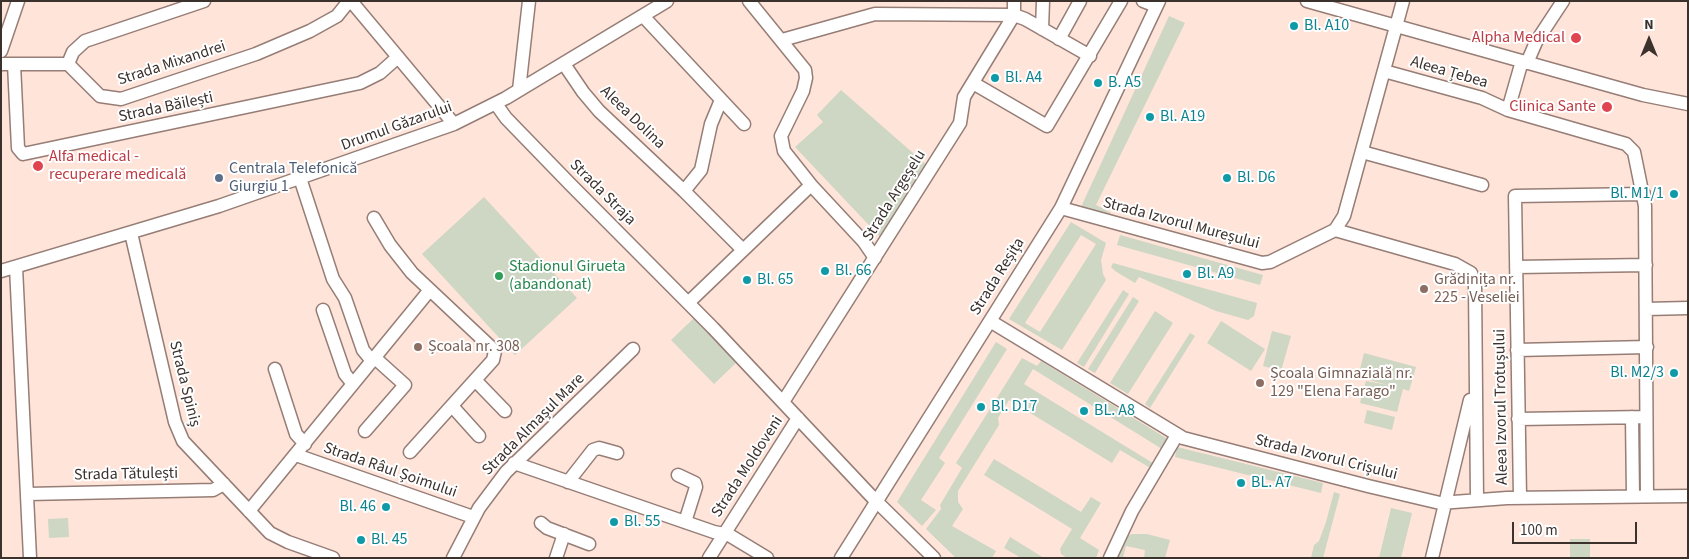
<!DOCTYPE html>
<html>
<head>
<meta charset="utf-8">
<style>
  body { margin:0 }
  #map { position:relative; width:1689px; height:559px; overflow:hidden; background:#ffe4da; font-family:"Source Sans 3",sans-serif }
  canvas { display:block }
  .frame { position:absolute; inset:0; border:2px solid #3b312d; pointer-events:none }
  .north { position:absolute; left:1624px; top:15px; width:50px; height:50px; -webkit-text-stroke:4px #fff; paint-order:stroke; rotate:0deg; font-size:14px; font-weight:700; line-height:20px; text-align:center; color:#3b312d }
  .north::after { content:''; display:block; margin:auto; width:18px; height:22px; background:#3b312d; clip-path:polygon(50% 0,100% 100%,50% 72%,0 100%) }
  .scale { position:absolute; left:1512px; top:522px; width:125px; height:22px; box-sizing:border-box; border:2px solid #3b312d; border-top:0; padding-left:6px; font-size:15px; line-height:18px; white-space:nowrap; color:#3b312d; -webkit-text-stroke:4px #fff; paint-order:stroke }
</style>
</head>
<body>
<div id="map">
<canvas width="1689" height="559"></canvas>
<div class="frame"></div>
<div class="north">N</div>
<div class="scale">100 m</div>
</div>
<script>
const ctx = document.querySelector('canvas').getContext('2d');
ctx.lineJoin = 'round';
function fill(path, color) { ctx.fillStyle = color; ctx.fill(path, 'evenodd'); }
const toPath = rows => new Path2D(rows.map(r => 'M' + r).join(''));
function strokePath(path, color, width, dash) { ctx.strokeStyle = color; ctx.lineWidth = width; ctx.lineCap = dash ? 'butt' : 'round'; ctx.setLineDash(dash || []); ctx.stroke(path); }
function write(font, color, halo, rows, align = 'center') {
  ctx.font = font + ' "Source Sans 3",sans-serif'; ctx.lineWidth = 4; ctx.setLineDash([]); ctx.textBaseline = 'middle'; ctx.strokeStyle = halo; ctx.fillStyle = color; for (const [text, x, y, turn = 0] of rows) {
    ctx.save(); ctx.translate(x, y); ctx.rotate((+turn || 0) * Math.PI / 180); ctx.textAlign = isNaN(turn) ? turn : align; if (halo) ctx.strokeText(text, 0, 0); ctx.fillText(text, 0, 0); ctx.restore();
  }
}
fill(toPath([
  [1169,16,1185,23,1096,205,1111,213,1109,216,1081,207],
  [841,90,929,167,882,239,795,147,823,122,817,115],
  [484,197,577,298,515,355,422,254],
  [1071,222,1106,243,1101,260,1103,274,1106,280,1062,350,1009,319],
  [1081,235,1096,244,1040,332,1025,323],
  [1120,235,1263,275,1260,285,1117,245],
  [1113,263,1257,303,1254,316,1248,320,1216,311,1139,277,1135,283,1115,271,1111,267],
  [1123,290,1129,294,1084,367,1077,363],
  [1133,297,1139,301,1095,373,1088,369],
  [1155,311,1173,323,1128,394,1110,383],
  [694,318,736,363,714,384,671,340],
  [1221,321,1265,349,1251,371,1207,343],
  [1272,331,1291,336,1281,371,1263,366],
  [1190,333,1195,336,1150,408,1145,404],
  [996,342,1007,349,939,458,945,463,921,500,936,510,922,526,897,502],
  [1364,353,1416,367,1409,391,1403,389,1397,412,1360,403,1366,381,1388,385,1358,377],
  [1022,358,1037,366,1041,361,1166,438,1166,441,1162,449,1033,369,1024,384,1156,465,1152,469,1120,450,1112,463,1009,400,998,418,999,425,958,491,958,502,963,509,952,526,996,551,992,558,956,558,926,529,941,509,940,505,962,468,956,463],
  [1367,410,1395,417,1392,430,1364,423],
  [1177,447,1323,483,1321,493,1175,457],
  [994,459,1081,512,1091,497,1101,503,1080,538,1099,550,1096,558,1067,558,1061,554,1060,549,1072,529,984,475],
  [1334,492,1340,494,1323,558,1311,558,1314,545,1319,541,1326,522],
  [1391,508,1412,513,1401,558,1379,558],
  [68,518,69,537,49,538,48,519],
  [1132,534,1147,534,1170,540,1165,558,1144,558,1145,550,1126,546,1123,558,1116,558,1127,536],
  [1010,537,1044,558,1021,558,1004,548],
  [1570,539,1590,539,1590,558,1570,558]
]), '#ced6c4');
const minor = toPath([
  [351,1,454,124],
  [749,1,805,70,806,78,803,91,781,136,784,151,811,185,864,242,875,258],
  [1143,1,1156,6],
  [1307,1,1643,95,1688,104],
  [643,16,744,124],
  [1042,29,1043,1],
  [1059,39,1080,1],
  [782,40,875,14,1014,15,1025,19,1090,56],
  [1,51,18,1],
  [1527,63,1536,42,1563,1],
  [1,64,68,64,100,96,121,99,256,54,310,31,337,16,349,1],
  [14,64,18,148,23,154,360,83,380,73,398,57],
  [68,64,73,52,85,41,204,1],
  [564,64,583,92,599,111,684,191,743,250],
  [1384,71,1482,98,1508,110,1626,144,1634,152,1645,206,1647,496],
  [973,83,1047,126,1121,1],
  [519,90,529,1],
  [496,104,506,118,570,184,713,328,873,498,934,558],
  [1508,110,1522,61],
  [1362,152,1482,185],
  [300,178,333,279,345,298,363,350,372,361],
  [684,191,701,170,711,124,721,100],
  [1061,208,1262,263,1270,262,1335,230,1344,216,1403,1],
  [374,218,390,245,412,273,495,351,493,360,410,452],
  [1335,230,1455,264,1471,273,1475,285,1477,500],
  [131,233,175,422,183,441,270,533,288,542,333,558],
  [16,267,30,558],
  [1516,267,1646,265],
  [1,271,219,206,454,124,506,98,667,1],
  [689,302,811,185],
  [1646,309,1688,308],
  [323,310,345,374,353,384],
  [990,321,1183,438,1368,486,1440,503,1507,498,1688,496],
  [1517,350,1647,347],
  [275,369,296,434,305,444],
  [475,380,505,411],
  [783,402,960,123,964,97,1014,15,1014,1],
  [452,406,479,436],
  [1632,417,1633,496],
  [1518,419,1646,417],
  [365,431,405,385,375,358],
  [296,455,473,517],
  [514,463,714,532,729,535,767,558],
  [678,475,695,483,696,487,685,522],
  [568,482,593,450,599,448,617,453],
  [28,494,213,490,224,484],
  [1520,497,1515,196,1644,194],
  [249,511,429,291],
  [541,523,547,528,589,544],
  [453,558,479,508,506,472,633,349],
  [556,558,564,534],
  [709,558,798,418],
  [841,558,1061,208,1159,1],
  [1110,558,1132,511,1177,435],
  [1432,558,1470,400]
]);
strokePath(minor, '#967d75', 15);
strokePath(minor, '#fff', 12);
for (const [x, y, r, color] of [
  [1294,26,5,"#0f9aa8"],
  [1576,38,6,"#e0444e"],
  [995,78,5,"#0f9aa8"],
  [1098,83,5,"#0f9aa8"],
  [1607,107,6,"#e0444e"],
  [1150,117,5,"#0f9aa8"],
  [38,166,6,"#e0444e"],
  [219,178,5,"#5c6f8a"],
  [1227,178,5,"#0f9aa8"],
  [1674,194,5,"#0f9aa8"],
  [825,271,5,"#0f9aa8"],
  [1187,274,5,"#0f9aa8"],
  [499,276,5,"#2e9e5b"],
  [747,280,5,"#0f9aa8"],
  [1424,289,5,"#8d6e63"],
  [418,347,5,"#8d6e63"],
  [1674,373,5,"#0f9aa8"],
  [1260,383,5,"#8d6e63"],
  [981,407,5,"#0f9aa8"],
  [1084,411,5,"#0f9aa8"],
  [1241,483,5,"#0f9aa8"],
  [386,507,5,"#0f9aa8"],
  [614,522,5,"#0f9aa8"],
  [361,540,5,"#0f9aa8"]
]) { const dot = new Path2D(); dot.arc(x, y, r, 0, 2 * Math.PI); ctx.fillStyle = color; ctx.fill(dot); strokePath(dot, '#fff', 2); }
write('16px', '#0d838f', '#fff', [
  ["Bl. A10",1304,26],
  ["Bl. A4",1005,78],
  ["B. A5",1108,83],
  ["Bl. A19",1160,117],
  ["Bl. D6",1237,178],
  ["Bl. M1/1",1664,194,"right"],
  ["Bl. 66",835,271],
  ["Bl. A9",1197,274],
  ["Bl. 65",757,280],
  ["Bl. M2/3",1664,373,"right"],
  ["Bl. D17",991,407],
  ["BL. A8",1094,411],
  ["BL. A7",1251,483],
  ["Bl. 46",376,507,"right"],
  ["Bl. 55",624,522],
  ["Bl. 45",371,540]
], 'left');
write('16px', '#be3a42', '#fff', [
  ["Alpha Medical",1565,38],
  ["Clinica Sante",1596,107],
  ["Alfa medical -",49,157,"left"],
  ["recuperare medicală",49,175,"left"]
], 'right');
write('16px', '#3b312d', '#fff', [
  ["Strada Mixandrei",172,64,-18],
  ["Aleea Țebea",1449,73,16],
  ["Strada Băilești",166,108,-12],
  ["Aleea Dolina",632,118,44],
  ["Drumul Găzarului",397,127,-20],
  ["Strada Straja",602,193,45],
  ["Strada Argeșelu",895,196,-58],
  ["Strada Izvorul Mureșului",1181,224,15],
  ["Strada Reșița",998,277,-58],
  ["Strada Spiniș",184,384,76],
  ["Aleea Izvorul Trotușului",1502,407,-91],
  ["Strada Almașul Mare",534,425,-45],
  ["Strada Izvorul Crișului",1326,458,14],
  ["Strada Moldoveni",748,467,-57],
  ["Strada Râul Șoimului",390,471,19],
  ["Strada Tătulești",126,475,-1]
]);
write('16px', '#4e5e75', '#fff', [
  ["Centrala Telefonică",229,169],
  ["Giurgiu 1",229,187]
], 'left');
write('16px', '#27864d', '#fff', [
  ["Stadionul Girueta",509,267],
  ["(abandonat)",509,285]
], 'left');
write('16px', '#785e54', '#fff', [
  ["Grădinița nr.",1434,280],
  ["225 - Veseliei",1434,298],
  ["Școala nr. 308",428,347],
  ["Școala Gimnazială nr.",1270,374],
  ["129 \"Elena Farago\"",1270,392]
], 'left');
</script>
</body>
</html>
